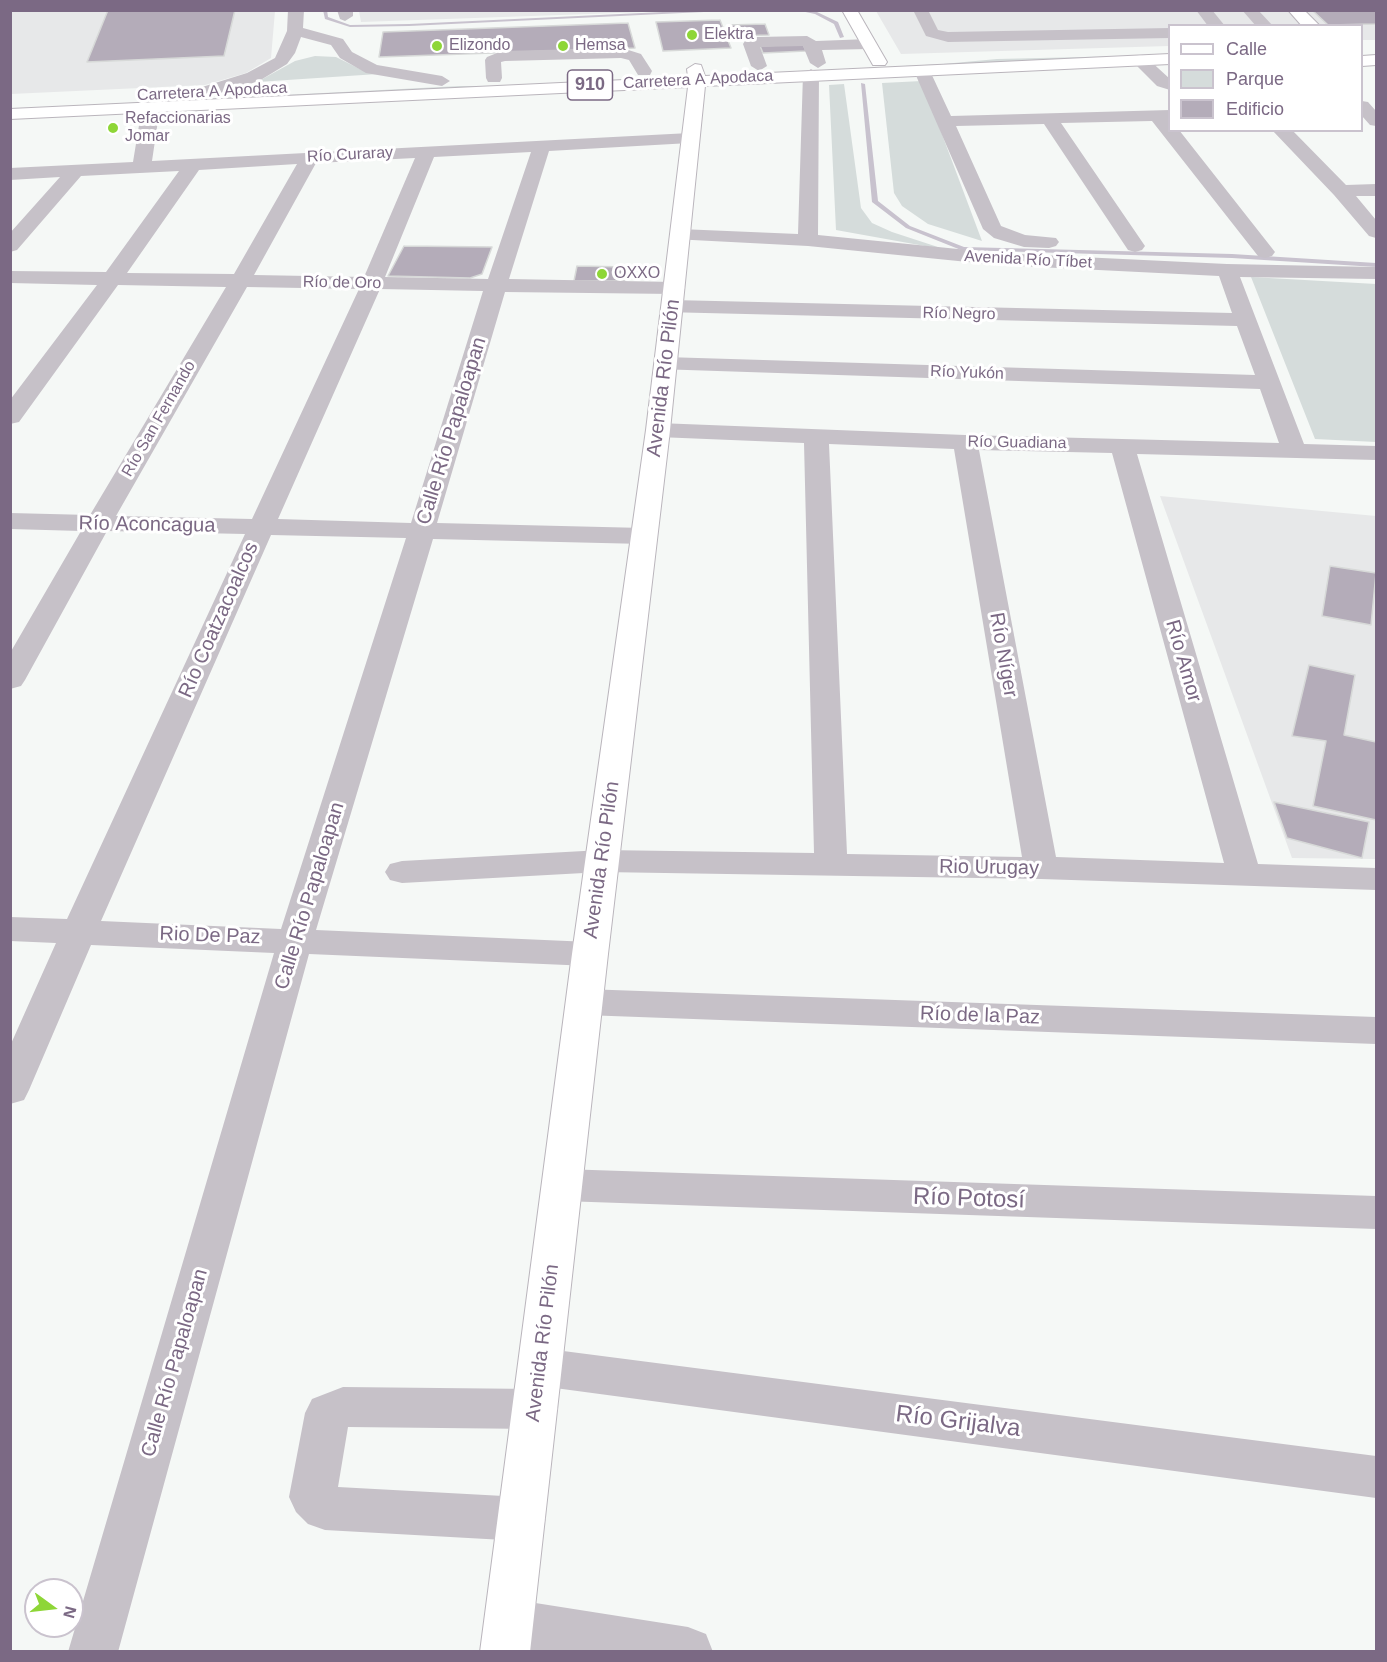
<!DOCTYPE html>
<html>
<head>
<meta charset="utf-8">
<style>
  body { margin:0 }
  #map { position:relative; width:1387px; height:1662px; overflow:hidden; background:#f5f8f6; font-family:Helvetica,sans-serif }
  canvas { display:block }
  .frame { position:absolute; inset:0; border:12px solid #7b6984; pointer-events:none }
  .legend { position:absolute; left:1168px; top:24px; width:195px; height:108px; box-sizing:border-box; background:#fff; border:2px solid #cac3ce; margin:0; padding:8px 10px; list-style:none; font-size:18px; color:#7b6984 }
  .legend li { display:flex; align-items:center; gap:12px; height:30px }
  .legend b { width:30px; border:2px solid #cac3ce }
  .north { position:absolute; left:24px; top:1578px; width:60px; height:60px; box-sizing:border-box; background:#fff; border:2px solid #cac3ce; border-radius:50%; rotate:105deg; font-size:16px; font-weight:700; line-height:24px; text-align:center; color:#7b6984 }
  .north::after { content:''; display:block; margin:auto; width:21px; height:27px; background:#8ed637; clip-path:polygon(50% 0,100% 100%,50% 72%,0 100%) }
</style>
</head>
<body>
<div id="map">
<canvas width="1387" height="1662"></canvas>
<div class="frame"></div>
<ul class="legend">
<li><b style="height:8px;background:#fff"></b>Calle</li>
<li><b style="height:16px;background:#d5dcdb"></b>Parque</li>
<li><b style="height:16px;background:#b4acb9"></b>Edificio</li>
</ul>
<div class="north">N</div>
</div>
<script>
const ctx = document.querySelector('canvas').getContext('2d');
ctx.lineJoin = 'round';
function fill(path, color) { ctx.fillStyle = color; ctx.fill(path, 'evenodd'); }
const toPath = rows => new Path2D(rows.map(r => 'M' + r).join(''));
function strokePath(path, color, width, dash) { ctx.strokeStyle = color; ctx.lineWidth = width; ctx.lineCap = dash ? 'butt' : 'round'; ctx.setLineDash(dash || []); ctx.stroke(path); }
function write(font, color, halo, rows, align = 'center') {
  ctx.font = font + ' Helvetica,sans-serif'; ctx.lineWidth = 6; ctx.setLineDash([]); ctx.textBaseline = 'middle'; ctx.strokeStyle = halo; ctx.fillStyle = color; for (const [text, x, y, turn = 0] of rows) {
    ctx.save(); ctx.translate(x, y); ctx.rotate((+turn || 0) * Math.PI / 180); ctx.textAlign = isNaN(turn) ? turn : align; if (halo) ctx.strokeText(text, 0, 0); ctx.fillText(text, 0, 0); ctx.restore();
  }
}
fill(toPath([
  [10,11,275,11,271,58,246,73,205,85,11,94],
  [359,11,359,10,673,11,361,22],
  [876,11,1376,11,1376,40,1362,40,1362,26,1170,26,1169,46,901,54],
  [1160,496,1376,516,1376,859,1292,858]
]), '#e7e8e9');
fill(toPath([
  [1170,55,733,75,732,75,943,64,997,59],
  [315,56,336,57,362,70,378,74,257,82,295,61],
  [922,81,982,241,928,224,902,206,894,193,882,83],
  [844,84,861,208,872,223,892,232,947,250,836,230,829,85],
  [460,86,502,86,11,109],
  [1251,277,1376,284,1376,442,1315,439]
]), '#d5dcdb');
fill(toPath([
  [323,10,327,10,328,17,350,25,409,24,705,10,746,10,409,26,350,27,325,19,323,10],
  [796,10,817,12,838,22,844,37,840,38,834,24,815,14,796,10],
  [861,83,865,84,878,201,910,226,964,247,1232,254,1376,263,1376,267,1232,258,961,250,906,228,872,202,861,83]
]), '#c8c2ce');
const building = toPath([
  [108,10,235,10,224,56,87,62,108,10],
  [1312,10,1376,10,1376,24,1328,25,1312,10],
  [720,20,731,48,663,51,656,22,720,20],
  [628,23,635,48,379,57,383,32,628,23],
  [765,24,769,35,733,36,729,25,765,24],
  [803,44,806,51,763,53,760,46,803,44],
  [404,246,492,247,482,274,470,278,388,276,404,246],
  [577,266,627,267,626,281,574,281,577,266],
  [1330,566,1376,573,1371,625,1322,616,1330,566],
  [1309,665,1355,675,1344,735,1376,742,1376,820,1313,806,1326,741,1292,736,1309,665],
  [1274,802,1369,822,1362,858,1287,838,1274,802]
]);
fill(building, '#b4acb9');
strokePath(building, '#d7d9d8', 1.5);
const major = toPath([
  [842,10,857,10,887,62,885,65,873,65,842,10],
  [1288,10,1304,10,1320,26,1302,26,1288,10],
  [1170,54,1170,64,705,86,670,430,608,954,530,1652,480,1652,572,954,646,430,688,87,10,119,10,109,688,77,687,69,695,64,701,65,705,76,1170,54],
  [1376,55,1376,65,1362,66,1362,56,1376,55]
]);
strokePath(major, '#bab5bc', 2);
fill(toPath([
  [288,10,304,10,303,28,343,39,352,52,377,65,442,76,450,81,442,86,366,73,340,58,331,45,301,37,295,53,287,64,259,81,211,96,199,96,196,92,199,88,247,73,275,58,287,31,288,10],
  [337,10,353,10,353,16,345,21,340,19,337,10],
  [913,10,928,10,938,30,948,32,1170,28,1170,38,948,42,926,36,913,10],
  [1196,10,1212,10,1225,26,1208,26,1196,10],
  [1242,10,1258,10,1273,26,1256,26,1242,10],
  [807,36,816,41,869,39,877,44,869,49,822,50,826,63,818,68,810,63,803,46,760,47,767,66,759,71,751,66,743,44,745,41,757,37,807,36],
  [622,48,641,54,652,71,650,75,638,75,629,60,621,58,505,61,501,62,502,78,500,82,488,82,486,78,485,60,487,57,502,51,622,48],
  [1140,55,1146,57,1170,79,1170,90,1157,86,1134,63,1132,60,1134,57,1140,55],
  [922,66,930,71,951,116,1170,110,1170,130,1179,130,1275,252,1272,256,1265,258,1258,256,1152,121,1061,123,1145,246,1142,250,1135,252,1128,250,1044,124,956,126,1001,226,1025,235,1056,238,1059,242,1056,246,1049,248,1024,247,994,238,983,229,914,71,922,66],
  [811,69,819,74,818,235,998,253,1227,264,1376,267,1376,279,1240,277,1304,444,1376,446,1376,460,1137,454,1258,864,1376,868,1376,890,1041,879,602,872,402,883,390,880,385,872,390,864,402,861,602,850,814,853,804,443,658,437,649,435,646,430,649,425,658,423,965,435,1279,443,1260,389,657,369,654,364,657,359,665,357,1255,375,1237,326,664,312,661,307,664,302,672,300,1232,313,1219,276,998,265,808,246,673,239,670,235,673,231,680,229,798,234,803,74,811,69],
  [829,444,954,449,1022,857,847,854,829,444],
  [979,450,1112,453,1224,863,1056,857,979,450],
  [1362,101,1368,102,1376,111,1376,126,1370,125,1362,116,1362,101],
  [151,102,157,103,160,107,152,161,690,133,696,134,699,138,696,142,690,143,549,151,509,279,674,282,682,283,685,288,682,293,674,294,505,292,437,523,644,528,653,530,657,536,653,542,644,544,433,539,316,930,590,942,603,945,608,954,603,963,590,966,309,954,118,1652,68,1652,274,953,91,945,29,1090,24,1100,10,1104,10,1046,56,943,10,941,10,917,67,919,245,534,107,531,25,680,21,686,10,689,10,653,81,531,10,529,10,513,90,515,226,287,118,285,19,422,10,424,10,400,97,285,10,283,10,271,106,272,179,171,81,176,17,250,10,252,10,233,60,177,10,180,10,168,133,162,142,107,145,103,151,102],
  [531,152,488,279,385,277,434,157,531,152],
  [415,158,364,277,254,275,316,163,415,158],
  [297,164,234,274,127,273,199,170,297,164],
  [247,287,359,289,252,519,116,516,247,287],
  [380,289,483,291,411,523,278,519,380,289],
  [271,535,406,538,281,929,101,921,271,535],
  [1272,130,1292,130,1346,185,1376,184,1376,196,1356,196,1376,220,1376,238,1369,236,1334,195,1272,130],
  [584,989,1376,1017,1376,1044,584,1015,571,1011,566,1002,571,993,584,989],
  [562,1169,1376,1196,1376,1229,562,1201,548,1196,542,1185,548,1174,562,1169],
  [540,1348,1376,1456,1376,1498,540,1386,524,1381,518,1367,524,1353,540,1348],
  [343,1387,535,1389,551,1395,558,1409,551,1423,535,1429,348,1427,338,1487,522,1497,539,1503,546,1519,539,1535,522,1541,325,1530,308,1524,296,1512,289,1497,305,1413,312,1399,343,1387],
  [510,1599,688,1627,706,1634,713,1652,535,1652,510,1647,492,1640,485,1623,492,1606,510,1599]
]), '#c6c1c8');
fill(major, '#fff');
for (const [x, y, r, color] of [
  [692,35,6,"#8ed637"],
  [437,46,6,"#8ed637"],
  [563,46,6,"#8ed637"],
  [113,128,6,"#8ed637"],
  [602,274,6,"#8ed637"]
]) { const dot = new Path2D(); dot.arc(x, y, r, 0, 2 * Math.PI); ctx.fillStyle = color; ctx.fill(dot); strokePath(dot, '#fff', 2); }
write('16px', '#7b6984', '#fff', [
  ["Elektra",704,35],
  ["Elizondo",449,46],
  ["Hemsa",575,46],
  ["Refaccionarias",125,119],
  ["Jomar",125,137],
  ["OXXO",614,274]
], 'left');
write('16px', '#7b6984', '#fff', [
  ["Carretera A Apodaca",698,80,-3],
  ["Carretera A Apodaca",212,92,-3],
  ["Río Curaray",350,155,-3],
  ["Avenida Río Tíbet",1028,260,3],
  ["Río de Oro",342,283,1],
  ["Río Negro",959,314,1],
  ["Río Yukón",967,373,2],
  ["Río San Fernando",159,419,-60],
  ["Río Guadiana",1017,443,1]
]);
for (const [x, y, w] of [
  [590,85,45]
]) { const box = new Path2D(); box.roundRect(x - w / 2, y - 15, w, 30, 4.5); ctx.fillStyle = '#fff'; ctx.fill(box); strokePath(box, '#7b6984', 1.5); }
write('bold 18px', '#7b6984', null, [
  ["910",590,85]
]);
write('20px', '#7b6984', '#fff', [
  ["Avenida Río Pilón",664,378,-83],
  ["Calle Río Papaloapan",452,431,-73],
  ["Río Aconcagua",147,525,1],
  ["Río Coatzacoalcos",219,620,-66],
  ["Río Níger",1003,655,80],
  ["Río Amor",1183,661,74],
  ["Avenida Río Pilón",602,860,-82],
  ["Rio Urugay",989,868,1],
  ["Calle Río Papaloapan",310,896,-73],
  ["Rio De Paz",210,936,2],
  ["Río de la Paz",980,1016,2],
  ["Avenida Río Pilón",543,1343,-83],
  ["Calle Río Papaloapan",175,1363,-74]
]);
write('24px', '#7b6984', '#fff', [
  ["Río Potosí",969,1199,2],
  ["Río Grijalva",958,1422,7]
]);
</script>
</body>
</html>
